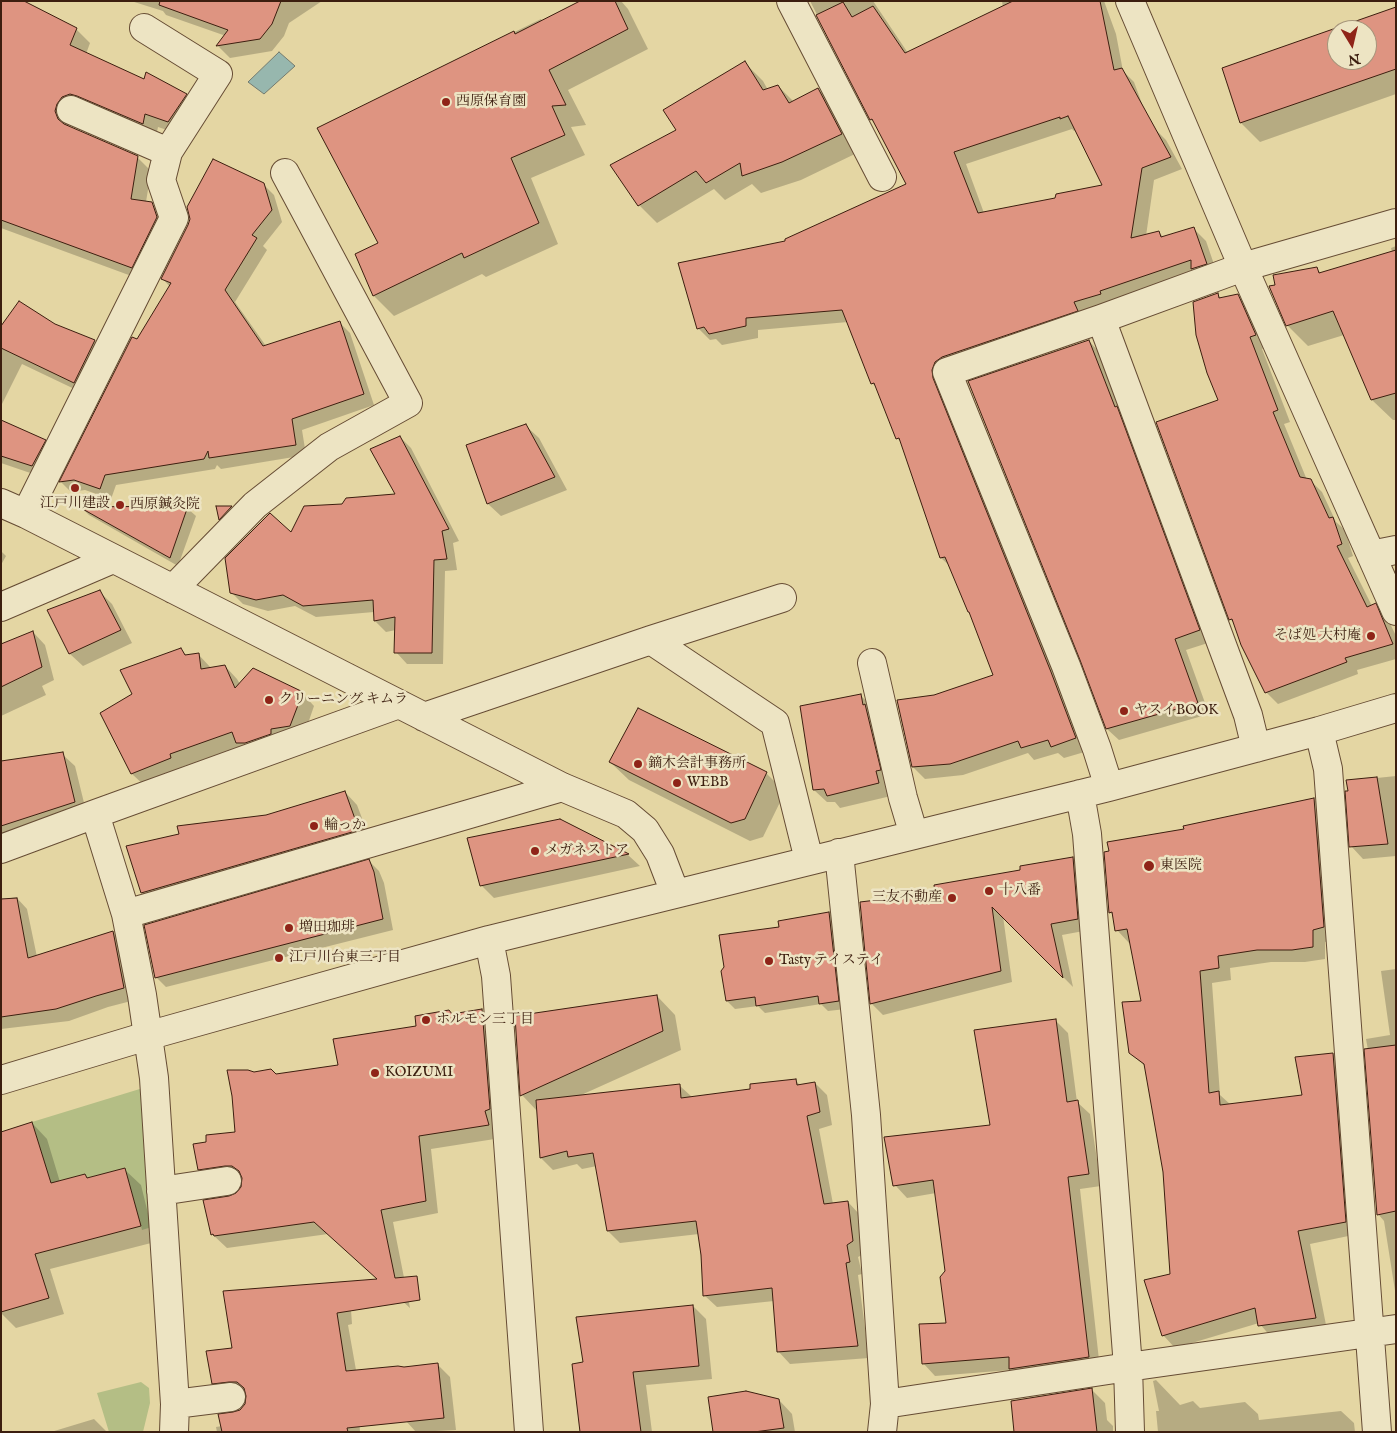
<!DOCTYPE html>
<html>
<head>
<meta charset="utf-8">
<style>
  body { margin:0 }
  #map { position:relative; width:1397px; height:1433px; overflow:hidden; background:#e4d6a3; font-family:"IM FELL English",serif }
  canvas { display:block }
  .frame { position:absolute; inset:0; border:2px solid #3c1e0f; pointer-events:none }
  .north { position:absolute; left:1327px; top:20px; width:50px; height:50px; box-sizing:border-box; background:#ede4c3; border:1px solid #a6957b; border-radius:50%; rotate:171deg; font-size:14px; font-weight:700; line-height:20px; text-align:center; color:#3c1e0f }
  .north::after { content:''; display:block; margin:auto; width:18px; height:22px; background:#8f2418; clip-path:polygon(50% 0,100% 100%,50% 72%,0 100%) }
</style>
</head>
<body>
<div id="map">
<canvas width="1397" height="1433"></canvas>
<div class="frame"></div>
<div class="north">N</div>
</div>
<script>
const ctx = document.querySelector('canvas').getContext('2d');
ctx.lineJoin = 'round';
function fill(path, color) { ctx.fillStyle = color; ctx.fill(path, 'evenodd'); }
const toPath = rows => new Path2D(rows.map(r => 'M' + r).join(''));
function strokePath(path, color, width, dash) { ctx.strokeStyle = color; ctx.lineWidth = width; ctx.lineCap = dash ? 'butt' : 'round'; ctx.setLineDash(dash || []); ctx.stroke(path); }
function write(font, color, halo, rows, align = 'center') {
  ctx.font = font + ' "IM FELL English","Noto Serif JP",serif'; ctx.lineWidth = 5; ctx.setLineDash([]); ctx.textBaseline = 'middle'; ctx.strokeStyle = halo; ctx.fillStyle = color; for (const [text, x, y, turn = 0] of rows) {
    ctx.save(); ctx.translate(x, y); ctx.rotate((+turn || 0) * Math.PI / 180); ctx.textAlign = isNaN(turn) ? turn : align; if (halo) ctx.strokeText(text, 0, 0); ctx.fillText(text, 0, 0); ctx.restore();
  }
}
fill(toPath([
  [143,1088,152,1227,142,1230,125,1168,87,1178,85,1174,62,1180,44,1188,42,1154,32,1122],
  [141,1382,149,1388,150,1403,143,1432,109,1432,97,1393]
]), '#b4be85');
const water = toPath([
  [279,52,295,66,264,94,248,82,279,52]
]);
fill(water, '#97b7ae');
strokePath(water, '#737a6e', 1);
fill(toPath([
  [1,1,76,29,90,43,86,54,144,80,186,95,200,109,182,135,158,127,156,137,70,117,69,127,137,157,151,171,146,202,151,203,165,217,145,281,1,228],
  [131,1,322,1,289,23,284,36,272,51,230,58,218,46,226,36,166,15,163,11],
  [583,1,621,1,628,9,648,49,568,90,586,125,571,127,585,155,531,178,558,244,486,277,482,274,394,316,374,296,356,255,380,244,319,128,541,19,543,22],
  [810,1,873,1,908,53,1003,8,1002,1,1104,1,1116,34,1123,71,1134,82,1151,128,1154,128,1166,140,1182,169,1154,180,1146,236,1159,232,1164,238,1194,229,1206,241,1218,276,954,369,1088,751,1064,758,1058,753,1034,760,1028,753,963,775,925,779,913,767,934,696,995,676,972,614,951,567,941,558,902,443,897,438,878,389,872,383,848,322,758,330,758,338,722,345,716,339,710,340,698,328,787,242,908,185,877,125,871,120],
  [1072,129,1074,131,1076,130,1104,186,1056,199,984,213,966,164],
  [1396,9,1396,94,1260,142,1241,123,1224,69],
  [1337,30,1367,30,1367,60,1337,60],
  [745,63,763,81,768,90,778,86,794,102,818,89,836,107,859,152,801,180,761,193,752,184,725,200,714,189,657,223,639,205,678,130],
  [263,184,274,195,282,222,263,246,267,250,235,302,266,346,339,322,350,333,374,405,302,430,306,455,221,469,217,465,215,469,116,485,111,499,85,490,71,492,61,482,133,339,137,341,170,287,163,279],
  [1396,246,1396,420,1393,420,1372,400,1344,335,1308,346,1287,325,1316,268,1321,273,1392,252,1391,248],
  [1217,294,1222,299,1237,295,1249,307,1267,347,1262,349,1290,422,1284,424,1307,480,1310,480,1322,492,1336,522,1345,530,1353,556,1348,558,1372,606,1375,605,1387,617,1396,636,1396,659,1357,670,1358,674,1278,704,1266,692,1235,624,1230,619,1220,401],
  [55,325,95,341,107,354,87,395,22,364,1,406,1,329],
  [1089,341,1100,353,1211,642,1186,650,1209,714,1119,740,1107,729,1082,660],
  [1,422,45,441,57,453,45,478,1,463],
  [526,426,539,438,567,490,501,516,488,504],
  [400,437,411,448,459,541,453,543,457,570,445,571,443,664,407,664,396,652,396,630,386,632,375,621,374,612,316,617,295,606,268,611,243,604,231,592,291,534,343,505,397,495],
  [218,507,232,507,244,519,232,532,220,519],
  [82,508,187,508,196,516,178,566,89,515],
  [1,551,6,556,1,565],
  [99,591,112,604,132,643,83,666,70,654,48,611],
  [33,632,45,645,54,680,42,686,46,695,1,716,1,646],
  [181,649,187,656,198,654,211,668,225,666,237,679,240,684,302,693,314,706,303,738,250,755,241,746,182,767,183,770,145,786,132,774,101,714,134,695],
  [861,696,874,708,891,796,840,808,835,802,827,802,814,790],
  [62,754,75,766,87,815,1,852,1,762],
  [610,762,766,773,785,792,763,837,750,841,629,780],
  [1396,776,1396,856,1363,859,1351,846,1350,792,1348,781],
  [345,792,357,805,371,842,155,905,142,893,128,847,266,817],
  [1314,799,1326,812,1336,939,1325,942,1325,959,1305,962,1271,962,1230,968,1231,980,1212,983,1220,1095,1231,1105,1304,1096,1333,1054,1345,1066,1358,1234,1310,1244,1327,1330,1272,1338,1259,1323,1175,1348,1163,1335,1171,1275,1164,1172,1146,1067,1130,1053,1143,1002,1131,942,1129,943,1117,930,1114,916,1110,912,1185,830],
  [560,820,628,855,640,866,494,898,481,885],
  [1073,858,1084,870,1089,930,1062,935,1073,987,1003,916,1012,982,883,1015,872,1004,861,903,937,894],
  [369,861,379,871,384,883,393,930,166,987,156,977],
  [16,897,27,909,37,957,113,932,125,944,135,1000,108,1007,69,1021,1,1029,1,900],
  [829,913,837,921,846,1009,828,1011,821,1004,765,1013,758,1006,735,1009,727,1001,725,967,781,928],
  [1396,969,1396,1297,1384,1221,1378,1214,1368,1050,1366,1039,1390,1035,1381,971],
  [657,996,675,1015,681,1050,579,1096,680,1086,692,1097,752,1090,795,1080,800,1085,815,1083,827,1095,832,1125,819,1129,833,1204,848,1202,860,1215,864,1254,858,1257,862,1274,858,1275,869,1358,790,1364,778,1351,774,1301,717,1307,704,1295,699,1234,620,1243,608,1231,597,1166,582,1169,577,1164,553,1170,541,1158,538,1112,522,1095],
  [482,1010,495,1023,501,1138,431,1149,438,1213,393,1222,410,1308,328,1234,227,1248,212,1234,243,1188,244,1178,211,1182,199,1169,208,1143,237,1133,253,1073,276,1075,340,1066,418,1027,454,1016],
  [1056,1021,1068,1033,1077,1102,1090,1114,1101,1186,1080,1189,1100,1369,1023,1381,1011,1370,935,1376,923,1363,948,1324,946,1271,936,1193,907,1198,895,1185,992,1126],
  [32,1123,47,1139,60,1182,85,1175,89,1179,125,1170,141,1185,155,1242,50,1269,64,1314,16,1328,1,1313,1,1143],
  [350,1296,352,1324,348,1325,356,1370,360,1432,217,1432,216,1427,222,1426,242,1410,246,1404,247,1394,226,1395,213,1383,234,1349],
  [693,1306,706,1319,712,1379,646,1385,652,1432,581,1432,584,1364],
  [437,1364,450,1377,456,1430,416,1432,406,1421],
  [1156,1380,1180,1405,1193,1401,1200,1408,1245,1402,1258,1414,1259,1420,1341,1411,1354,1423,1355,1432,1158,1432,1156,1411,1159,1411,1153,1381],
  [1092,1390,1105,1403,1107,1420,1113,1426,1113,1432,1015,1432],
  [779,1400,792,1414,795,1432,714,1432],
  [94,1419,107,1432,51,1432]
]), '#0003');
const building = toPath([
  [1,1,24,1,77,28,70,45,144,79,146,72,187,94,168,122,145,114,143,124,77,96,70,94,62,97,57,104,55,111,58,119,64,124,138,156,131,199,152,202,157,217,132,268,1,220,1,1],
  [160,1,281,1,272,24,260,39,216,46,228,30,159,5,160,1],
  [580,1,615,1,628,29,549,70,566,105,552,106,565,135,511,158,539,223,464,258,462,253,373,296,355,254,378,243,317,128,514,31,515,34,580,1],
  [1013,1,1100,1,1114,70,1122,68,1171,157,1142,168,1131,238,1159,231,1161,237,1194,227,1207,264,1191,269,1191,260,1100,291,1101,294,1074,302,1078,311,942,357,935,362,932,370,933,378,1051,672,1076,738,1051,747,1048,740,1021,748,1018,741,950,764,912,767,897,700,934,695,993,675,969,612,968,612,945,557,940,558,899,438,896,439,874,383,871,384,842,310,746,318,746,326,709,334,704,327,697,329,678,263,785,241,785,239,906,184,872,119,870,120,816,15,843,2,852,17,873,6,905,53,1013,1],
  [1068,116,1102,185,1056,194,1055,198,978,213,954,152,1060,117,1060,119,1068,116],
  [1396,7,1396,69,1240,123,1222,68,1396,7],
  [1337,30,1367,30,1367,60,1337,60,1337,30],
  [745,61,763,90,778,85,789,103,818,88,842,134,782,162,742,176,740,163,706,183,696,171,638,206,610,165,676,130,663,110,745,61],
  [213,159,264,183,272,210,252,235,257,238,225,290,263,346,340,321,364,394,292,419,296,445,209,458,208,451,204,459,105,475,100,489,74,480,59,482,132,337,137,339,171,283,161,279,188,225,190,219,187,207,213,159],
  [1396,250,1396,393,1371,400,1333,311,1286,326,1269,286,1275,285,1273,275,1317,267,1319,273,1396,250],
  [1218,293,1219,298,1238,294,1256,335,1250,337,1278,410,1273,412,1300,477,1311,479,1329,518,1333,517,1342,544,1337,546,1367,607,1376,603,1393,644,1345,658,1347,662,1265,693,1241,645,1232,619,1229,620,1156,422,1218,400,1207,373,1196,335,1193,302,1218,293],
  [19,301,55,324,95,340,74,383,1,348,1,326,19,301],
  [1089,340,1115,407,1117,406,1200,630,1175,639,1198,703,1106,729,1080,660,968,381,1089,340],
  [1,420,46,440,32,466,1,456,1,420],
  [526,424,555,477,487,504,466,445,526,424],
  [400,436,449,529,442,531,447,559,434,560,432,653,394,653,395,617,374,621,373,600,303,606,283,595,256,600,230,593,225,558,270,513,291,532,304,506,342,504,346,498,395,494,370,449,400,436],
  [188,506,170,558,79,507,188,506],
  [216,506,232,506,219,520,216,506],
  [100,590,121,630,69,654,47,610,100,590],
  [33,631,42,667,1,687,1,644,33,631],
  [181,648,185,655,199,653,201,669,225,665,235,688,253,668,303,692,290,726,271,729,271,734,245,743,236,743,232,732,170,754,171,758,131,774,100,713,132,694,120,670,181,648],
  [861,694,863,705,865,704,881,770,876,771,879,783,827,796,824,789,813,790,800,706,861,694],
  [638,708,767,772,745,819,731,823,609,762,638,708],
  [63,752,75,802,1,826,1,761,63,752],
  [1377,777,1388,844,1349,847,1345,791,1348,791,1346,780,1377,777],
  [345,791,359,830,141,893,126,846,179,834,177,826,266,815,345,791],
  [1314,798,1324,927,1313,930,1313,947,1292,950,1257,950,1218,956,1219,968,1200,971,1209,1093,1219,1091,1220,1105,1302,1095,1295,1057,1333,1053,1346,1222,1298,1231,1316,1318,1258,1326,1255,1308,1162,1336,1144,1280,1170,1274,1163,1172,1144,1064,1129,1053,1122,1002,1141,1001,1127,929,1115,931,1112,912,1109,913,1104,852,1109,851,1107,842,1184,829,1183,826,1314,798],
  [560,819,629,854,480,886,467,838,560,819],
  [1073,857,1078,919,1051,924,1063,978,992,907,1001,971,870,1004,860,902,935,893,934,885,1020,870,1020,866,1073,857],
  [369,859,374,872,383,919,155,978,144,925,369,859],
  [17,898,28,958,113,931,124,988,96,996,56,1009,1,1017,1,899,17,898],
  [829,912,839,1001,819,1004,818,996,756,1006,755,997,726,1001,721,971,724,967,719,935,779,927,778,921,829,912],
  [657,995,663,1031,520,1096,515,1016,657,995],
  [482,1009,490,1109,485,1111,489,1125,419,1136,426,1201,381,1210,395,1278,417,1276,420,1300,337,1313,346,1371,398,1366,404,1367,438,1363,444,1418,347,1428,348,1432,222,1432,218,1414,233,1412,240,1410,245,1404,246,1396,244,1388,237,1382,229,1382,212,1384,206,1351,232,1348,223,1291,377,1279,314,1222,214,1236,213,1234,211,1235,203,1200,229,1196,236,1193,241,1187,242,1178,239,1171,232,1166,225,1166,198,1170,193,1144,206,1142,206,1135,235,1132,232,1096,227,1070,248,1070,254,1072,271,1069,276,1074,338,1065,333,1039,416,1026,415,1016,449,1010,452,1014,482,1009],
  [1056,1019,1067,1102,1078,1100,1089,1174,1068,1177,1089,1357,1009,1369,1009,1357,922,1364,919,1324,946,1323,940,1277,945,1271,933,1180,893,1186,884,1137,990,1125,974,1030,1056,1019],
  [1396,1045,1396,1211,1377,1215,1364,1049,1396,1045],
  [796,1079,797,1085,815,1082,820,1112,807,1116,824,1204,848,1201,853,1241,847,1245,850,1262,846,1263,858,1346,777,1352,772,1288,703,1296,701,1255,696,1221,607,1231,593,1153,568,1157,567,1151,540,1158,536,1100,680,1084,681,1098,750,1089,750,1084,796,1079],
  [32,1122,51,1183,85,1174,87,1178,125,1168,141,1226,35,1254,49,1298,1,1312,1,1132,32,1122],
  [693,1305,699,1366,633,1372,641,1432,580,1432,572,1364,583,1362,576,1317,693,1305],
  [1092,1388,1097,1432,1014,1432,1011,1401,1092,1388],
  [746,1391,779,1399,784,1428,754,1432,713,1432,708,1397,746,1391]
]);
fill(building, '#de9481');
strokePath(building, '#3c1e0f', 1);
const minor = toPath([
  [791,1,882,177],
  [1130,1,1243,267,1396,611],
  [71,110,168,152],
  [1101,319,1248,715,1256,748],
  [1,503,26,514,562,787,626,814,645,830,660,854,675,893],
  [26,514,174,218,161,180,168,152,218,74,144,28],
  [1371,555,1396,550],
  [173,589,255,505,329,447,408,403,285,173],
  [1,607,113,559],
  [651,640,775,723,809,860],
  [872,663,903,798,914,835],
  [424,717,651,640,782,598],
  [1319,731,1328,769,1377,1432],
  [1109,787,1097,749,1066,666,947,372,1101,319,1243,267,1396,223],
  [1080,794,1087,834,1128,1367,1130,1432],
  [95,814,126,914],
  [1,849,95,814,399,704],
  [839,853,866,1115,885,1404,882,1432],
  [489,940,496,976,529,1432],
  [1,1080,147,1036,489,940,1109,787,1319,731,1396,708],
  [161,1191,227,1181],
  [175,1404,231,1397],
  [885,1404,1128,1367,1396,1329],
  [174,1432,175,1404,154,1078,142,995,126,914,562,787]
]);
strokePath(minor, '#664c34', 30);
strokePath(minor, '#ede4c3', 28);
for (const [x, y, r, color] of [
  [446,102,5,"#8f2418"],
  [75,488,5,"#8f2418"],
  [120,505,5,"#8f2418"],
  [1371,636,5,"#8f2418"],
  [269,700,5,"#8f2418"],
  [1124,711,5,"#8f2418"],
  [638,764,5,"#8f2418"],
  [677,783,5,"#8f2418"],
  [314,826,5,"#8f2418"],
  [535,851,5,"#8f2418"],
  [1149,866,6,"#8f2418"],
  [989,891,5,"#8f2418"],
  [952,898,5,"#8f2418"],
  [289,928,5,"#8f2418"],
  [279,958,5,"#8f2418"],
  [769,961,5,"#8f2418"],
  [426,1020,5,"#8f2418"],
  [375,1073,5,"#8f2418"]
]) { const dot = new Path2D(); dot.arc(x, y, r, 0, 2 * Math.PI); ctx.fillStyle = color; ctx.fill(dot); strokePath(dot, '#ede4c3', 2); }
write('14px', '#3c1e0f', '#ede4c3', [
  ["西原保育園",456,102],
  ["江戸川建設",75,504,"center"],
  ["西原鍼灸院",130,505],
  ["そば処 大村庵",1361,636,"right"],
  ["クリーニング キムラ",279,700],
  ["ヤスイBOOK",1134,711],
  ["鏑木会計事務所",648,764],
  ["WEBB",687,783],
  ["輪っか",324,826],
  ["メガネストア",545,851],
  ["東医院",1160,866],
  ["十八番",999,891],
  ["三友不動産",942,898,"right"],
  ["増田珈琲",299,928],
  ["江戸川台東三丁目",289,958],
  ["Tasty テイステイ",779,961],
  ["ホルモン三丁目",436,1020],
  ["KOIZUMI",385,1073]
], 'left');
</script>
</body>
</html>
